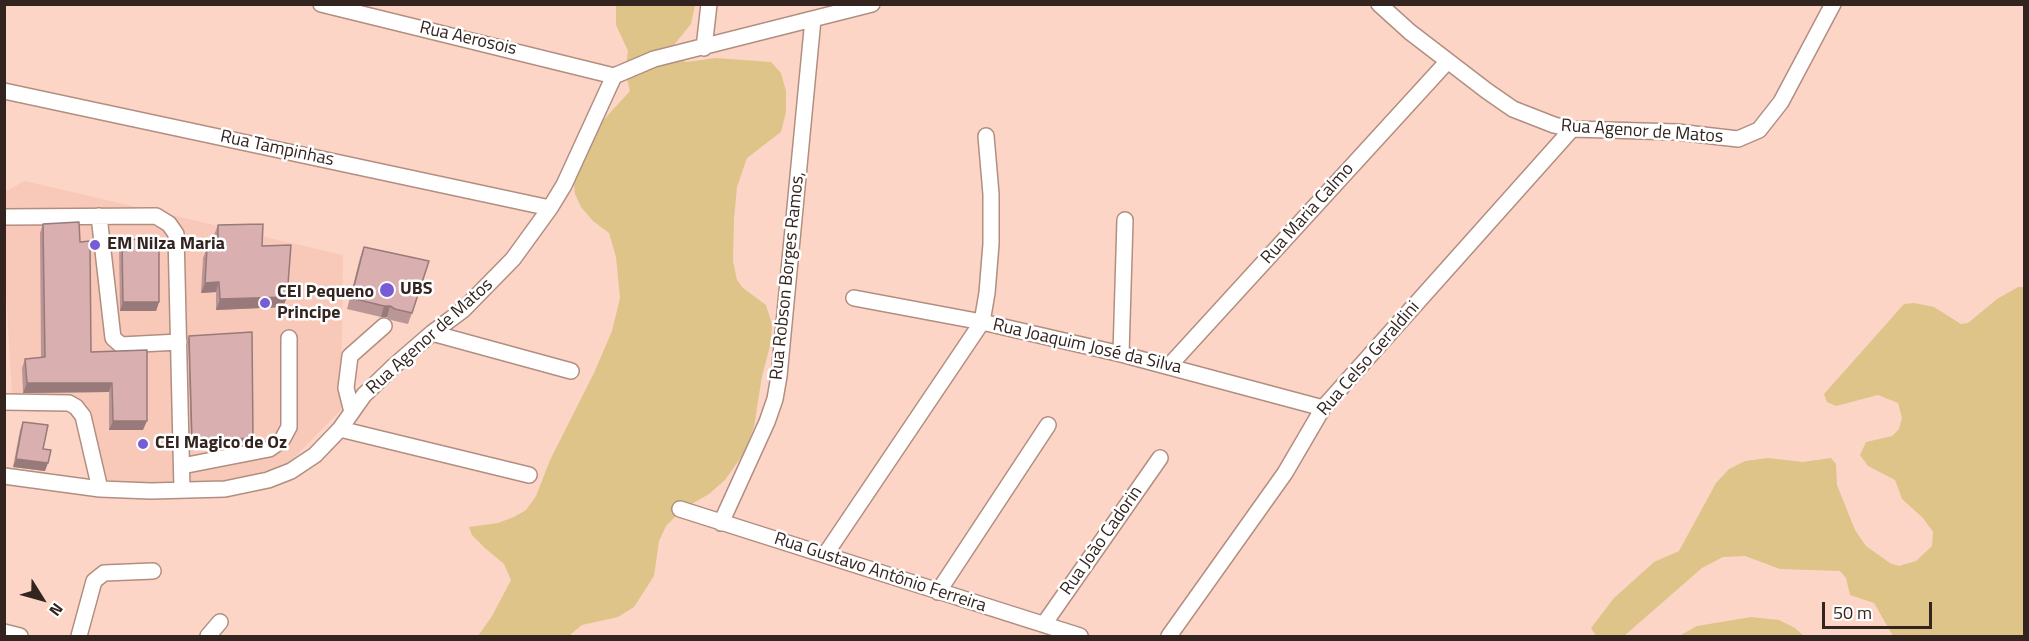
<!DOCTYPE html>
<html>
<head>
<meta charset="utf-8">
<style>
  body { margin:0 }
  #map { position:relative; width:2029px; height:641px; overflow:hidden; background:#fcd5c7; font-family:"Titillium Web",sans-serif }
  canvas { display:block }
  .frame { position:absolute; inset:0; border:6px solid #33241f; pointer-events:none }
  .north { position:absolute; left:12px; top:569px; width:60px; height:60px; -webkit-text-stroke:4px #fff; paint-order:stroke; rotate:127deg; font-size:16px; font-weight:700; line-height:24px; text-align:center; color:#33241f }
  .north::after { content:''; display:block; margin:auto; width:21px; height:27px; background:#33241f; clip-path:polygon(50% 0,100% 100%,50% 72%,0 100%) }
  .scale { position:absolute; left:1822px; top:602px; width:110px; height:27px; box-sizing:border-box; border:3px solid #33241f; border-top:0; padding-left:8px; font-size:18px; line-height:21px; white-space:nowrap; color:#33241f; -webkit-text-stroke:4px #fff; paint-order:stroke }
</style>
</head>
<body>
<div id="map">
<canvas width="2029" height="641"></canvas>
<div class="frame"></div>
<div class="north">N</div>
<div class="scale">50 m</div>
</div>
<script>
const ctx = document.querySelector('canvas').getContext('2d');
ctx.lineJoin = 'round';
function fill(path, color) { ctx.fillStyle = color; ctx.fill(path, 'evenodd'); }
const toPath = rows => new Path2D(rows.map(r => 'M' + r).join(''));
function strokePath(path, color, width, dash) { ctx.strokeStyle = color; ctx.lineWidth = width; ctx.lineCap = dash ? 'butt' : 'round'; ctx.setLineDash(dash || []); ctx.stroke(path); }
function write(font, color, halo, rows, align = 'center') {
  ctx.font = font + ' "Titillium Web",sans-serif'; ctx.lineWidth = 5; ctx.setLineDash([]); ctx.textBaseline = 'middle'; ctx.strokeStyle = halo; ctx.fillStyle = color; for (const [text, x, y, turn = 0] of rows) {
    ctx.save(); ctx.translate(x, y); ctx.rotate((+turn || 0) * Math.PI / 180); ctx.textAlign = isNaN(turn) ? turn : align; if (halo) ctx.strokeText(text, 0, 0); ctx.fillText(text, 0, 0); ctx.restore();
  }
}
fill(toPath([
  [25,181,343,255,341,410,284,468,242,478,190,484,106,483,87,405,12,396,5,274,4,192]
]), '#f8c9b8');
fill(toPath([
  [616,5,695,5,691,24,673,46,672,52,676,58,686,62,716,58,771,62,781,73,786,91,786,112,781,132,747,158,737,187,734,219,733,261,737,280,743,288,766,305,772,324,771,342,762,376,754,427,744,453,725,480,709,494,683,509,666,526,659,541,654,576,634,607,618,617,582,625,571,634,571,636,478,636,492,616,511,580,504,564,485,548,472,535,469,527,498,523,514,517,526,510,536,496,550,460,594,373,612,331,620,298,616,257,609,233,593,221,581,207,575,194,574,184,579,155,587,138,630,91,625,71,628,51,616,25],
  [2018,287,2024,287,2024,636,1893,636,1874,603,1850,595,1846,578,1840,571,1780,569,1745,556,1723,557,1702,568,1624,636,1596,636,1591,628,1614,598,1654,562,1679,551,1716,483,1729,469,1745,461,1768,458,1803,462,1831,458,1836,464,1837,485,1855,530,1866,546,1890,563,1899,566,1916,561,1932,546,1933,532,1923,518,1902,499,1895,480,1868,466,1860,455,1866,442,1892,436,1899,429,1902,418,1898,403,1878,395,1836,406,1827,402,1824,394,1904,304,1914,303,1934,307,1961,324,1968,323,1997,299],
  [1751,617,1779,620,1795,628,1804,636,1679,636,1697,626]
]), '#dfc48a');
const minor = toPath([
  [321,4,614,76],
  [1379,4,1410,32,1487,91,1513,109,1554,125,1572,129,1677,132,1738,139,1759,130,1781,102,1833,4],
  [704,48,709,4],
  [4,91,550,208],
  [99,216,113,338,121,345,179,342],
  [4,217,156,216,169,224,176,234,182,490],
  [854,298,982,322,1121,354,1323,408],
  [432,333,571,371],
  [1121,354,1125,220],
  [1169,366,1447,62],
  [4,402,69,403,76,407,83,416,100,489],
  [352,412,346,388,350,356,384,326],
  [340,429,529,475],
  [182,466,269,449,282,440,289,427,289,338],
  [4,476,100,489,151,491,225,489,268,480,291,471,315,455,340,429,364,395,394,366,432,333,463,310,513,259,550,208,564,185,614,76,654,59,872,4],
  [680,509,1080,636],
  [721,523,767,422,775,399,779,376,813,19],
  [825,555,982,322,987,293,991,244,991,194,986,136],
  [938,592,1048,425],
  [1044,624,1160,458],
  [4,632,20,636],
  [79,636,94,581,104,573,153,571],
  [208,636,220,622],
  [1169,636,1285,473,1323,408,1572,129]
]);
strokePath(minor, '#b28e81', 18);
strokePath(minor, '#fff', 15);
fill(toPath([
  [43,224,80,242,91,352,143,430,109,430,109,392,23,393,22,368,25,359,41,358,40,233],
  [218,225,262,246,283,307,216,310,216,292,201,293,203,258,207,248,214,248,214,235],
  [122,239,159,302,156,311,120,311,119,248],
  [364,247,412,313,408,324,391,320,387,317,381,317,347,309,360,258],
  [189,336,253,438,252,441,191,444,188,339],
  [23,422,43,449,45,471,13,467,20,430]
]), '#bb9696');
fill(toPath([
  [219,282,216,292,201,293,205,283],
  [287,297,283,307,216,310,220,299],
  [123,302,159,302,156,311,120,311],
  [384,306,390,306,387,317,381,317],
  [27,383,112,383,109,392,23,393],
  [113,421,147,421,143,430,109,430],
  [253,438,252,441,191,444,192,441],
  [16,459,48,463,45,471,13,467]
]), '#987a7a');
const building = toPath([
  [79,222,80,242,90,241,91,352,147,350,147,421,113,421,112,383,27,383,25,359,45,357,43,224,79,222],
  [263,224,262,246,291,245,287,297,220,299,219,282,205,283,207,248,218,247,218,225,263,224],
  [122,239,159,240,159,302,123,302,122,239],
  [364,247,429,261,412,313,395,309,390,306,384,306,351,298,364,247],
  [252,332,253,438,192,441,189,336,252,332],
  [23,422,48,425,43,449,51,450,48,463,16,459,23,422]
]);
fill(building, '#d9afaf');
strokePath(building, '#987a7a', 1.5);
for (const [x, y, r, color] of [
  [95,245,6,"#775cd6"],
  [387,290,8,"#775cd6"],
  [265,303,6,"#775cd6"],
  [143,444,6,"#775cd6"]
]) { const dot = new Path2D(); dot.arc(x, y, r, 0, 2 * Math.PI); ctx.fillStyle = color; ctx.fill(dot); strokePath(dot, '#fff', 2); }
write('18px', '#33241f', '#fff', [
  ["Rua Aerosois",468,39,13],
  ["Rua Agenor de Matos",1642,132,4],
  ["Rua Tampinhas",277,149,12],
  ["Rua Maria Calmo",1308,214,-48],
  ["Rua Robson Borges Ramos,",788,276,-84],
  ["Rua Agenor de Matos",430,337,-42],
  ["Rua Joaquim José da Silva",1087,347,13],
  ["Rua Celso Geraldini",1369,359,-49],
  ["Rua João Cadorin",1102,541,-55],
  ["Rua Gustavo Antônio Ferreira",880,573,18]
]);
write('bold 18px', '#33241f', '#fff', [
  ["EM Nilza Maria",107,245],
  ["UBS",400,290],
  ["CEI Pequeno",277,293],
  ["Principe",277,314],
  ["CEI Magico de Oz",155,444]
], 'left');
</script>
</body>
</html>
